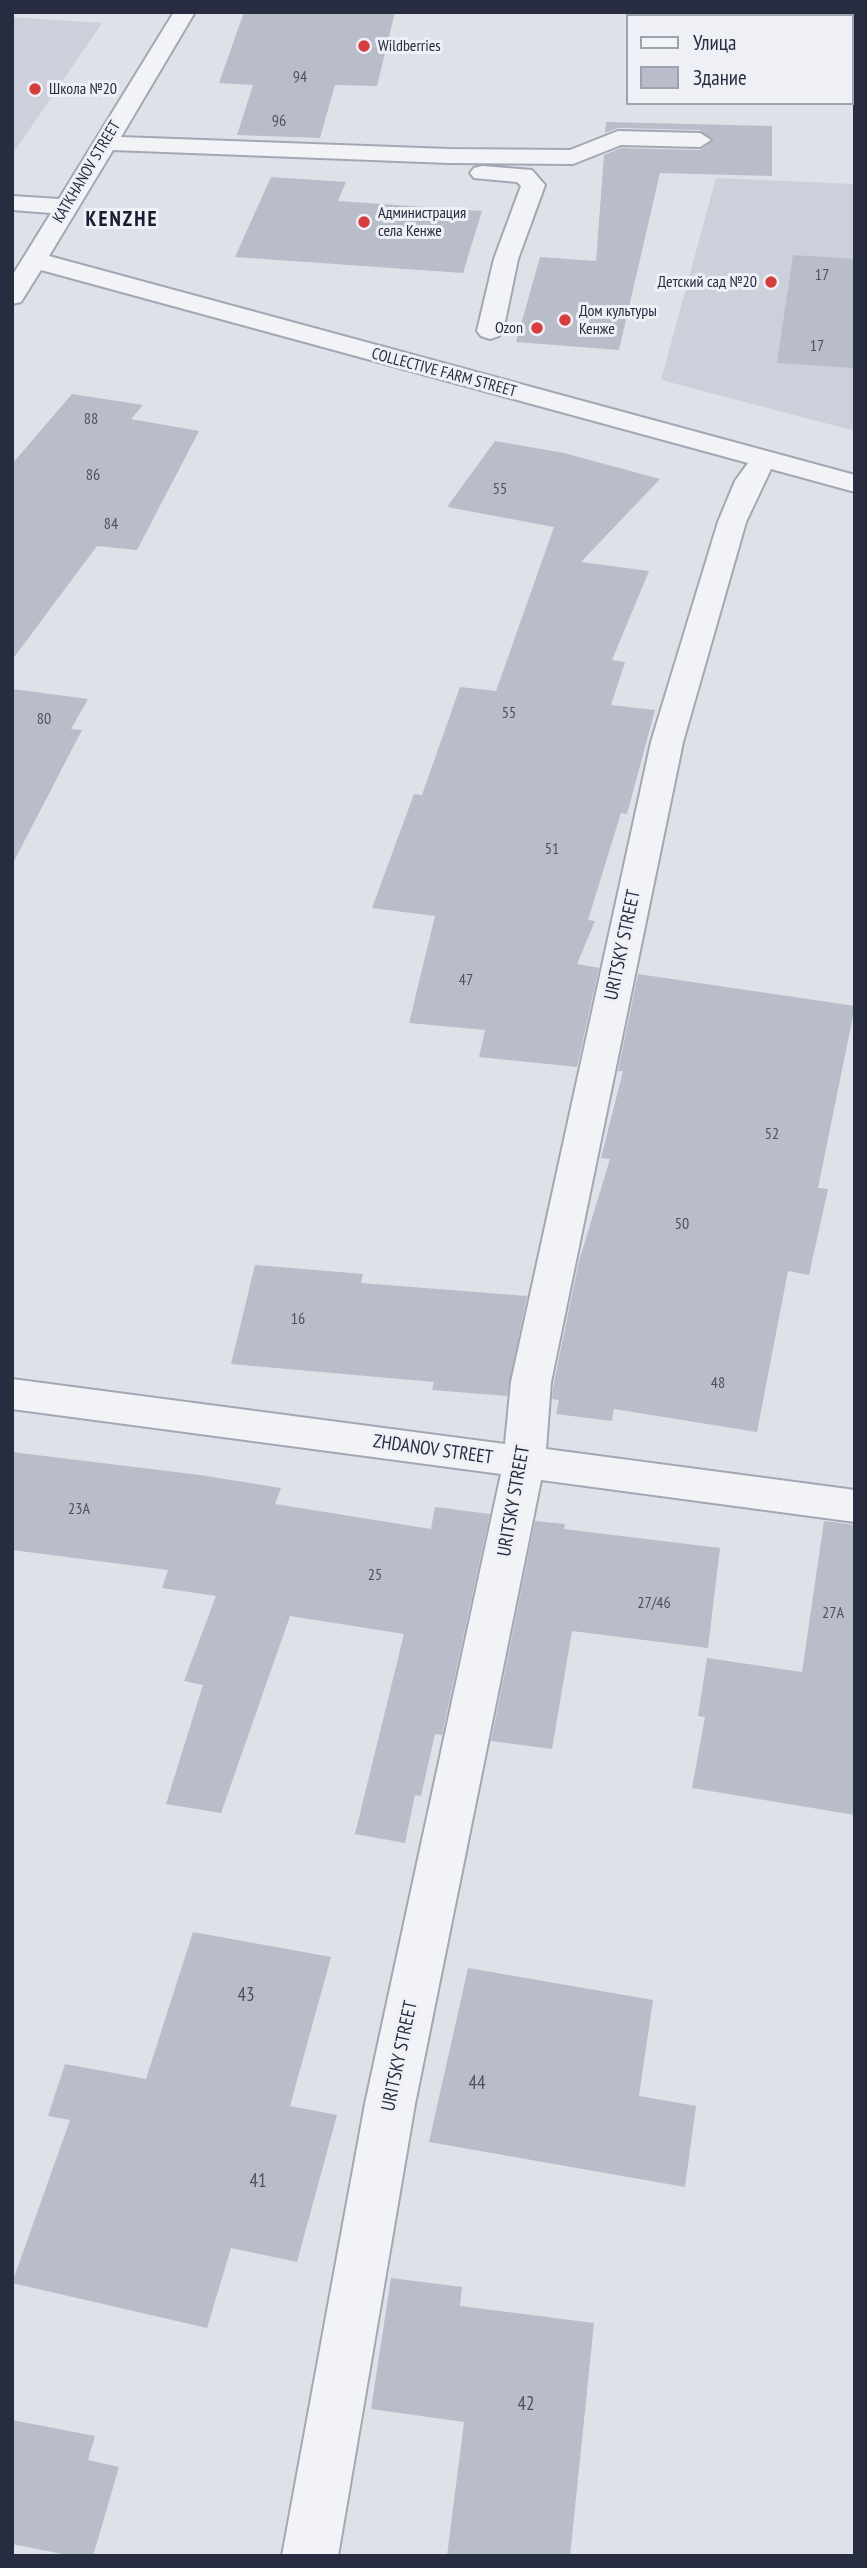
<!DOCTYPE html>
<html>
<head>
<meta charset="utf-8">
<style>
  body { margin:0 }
  #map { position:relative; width:867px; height:2568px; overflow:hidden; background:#dfe1e9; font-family:"PT Sans Narrow",sans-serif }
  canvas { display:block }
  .frame { position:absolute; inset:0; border:14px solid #272c41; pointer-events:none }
  .legend { position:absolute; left:626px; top:14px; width:228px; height:91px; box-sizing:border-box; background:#eef0f6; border:2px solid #9ea2ae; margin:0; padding:9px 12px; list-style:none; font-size:21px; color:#272c41 }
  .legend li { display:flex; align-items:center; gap:14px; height:35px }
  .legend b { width:35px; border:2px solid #9ea2ae }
</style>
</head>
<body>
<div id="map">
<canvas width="867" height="2568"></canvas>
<div class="frame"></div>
<ul class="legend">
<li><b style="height:9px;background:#f2f3f7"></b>Улица</li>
<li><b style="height:19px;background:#b9bcc9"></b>Здание</li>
</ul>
</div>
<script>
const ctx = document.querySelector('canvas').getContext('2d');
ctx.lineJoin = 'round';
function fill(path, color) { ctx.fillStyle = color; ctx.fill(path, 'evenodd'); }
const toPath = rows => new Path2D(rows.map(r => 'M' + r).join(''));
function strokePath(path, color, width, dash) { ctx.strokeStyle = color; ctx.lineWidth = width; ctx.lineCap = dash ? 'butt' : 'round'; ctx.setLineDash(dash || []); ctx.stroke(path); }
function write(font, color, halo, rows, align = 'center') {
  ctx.font = font + ' "PT Sans Narrow",sans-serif'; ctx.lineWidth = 6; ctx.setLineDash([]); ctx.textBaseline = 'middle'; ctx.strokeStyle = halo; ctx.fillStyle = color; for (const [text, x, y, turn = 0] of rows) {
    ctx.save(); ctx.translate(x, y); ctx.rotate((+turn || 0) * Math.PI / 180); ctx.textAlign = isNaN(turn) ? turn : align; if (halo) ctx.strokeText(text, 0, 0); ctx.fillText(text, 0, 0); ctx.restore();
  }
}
fill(toPath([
  [12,17,102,23,12,155],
  [716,178,855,184,855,431,661,380]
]), '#cdd0db');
fill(toPath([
  [244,12,395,12,377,86,335,85,320,138,237,135,253,85,219,83],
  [606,122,772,126,772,176,660,173,619,350,516,342,540,257,596,261,604,155,621,148,700,150,713,141,700,130,618,128,605,133],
  [271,177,346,182,338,201,482,211,463,273,235,257],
  [793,255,855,259,855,368,777,363],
  [72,394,143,405,131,419,199,431,137,550,97,546,12,660,12,464],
  [495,441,564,453,660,479,581,562,649,571,612,660,625,662,611,705,655,710,627,814,621,813,588,920,595,921,577,964,599,968,577,1067,479,1057,485,1030,409,1023,435,916,372,908,414,794,422,795,460,687,496,691,554,527,447,507],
  [12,689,88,699,71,729,82,730,12,865],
  [638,974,855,1006,818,1188,828,1189,809,1275,788,1271,757,1432,614,1409,612,1421,556,1414,559,1400,552,1399,554,1382,579,1261,610,1159,601,1158,623,1071,618,1071],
  [255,1265,363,1274,361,1283,527,1296,507,1396,432,1390,434,1382,231,1364],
  [12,1452,200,1475,281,1488,275,1504,431,1529,435,1507,490,1514,442,1735,435,1734,421,1796,415,1795,405,1843,355,1834,404,1634,290,1616,221,1813,166,1804,203,1685,184,1681,216,1596,162,1588,168,1570,12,1550],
  [535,1521,565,1524,564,1529,720,1548,708,1648,572,1631,552,1749,491,1741],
  [824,1521,855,1525,855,1815,692,1788,705,1717,698,1716,707,1658,802,1672],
  [193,1932,331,1957,290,2106,337,2115,297,2262,231,2248,207,2328,12,2283,70,2120,48,2116,65,2064,146,2079],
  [468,1968,653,2000,639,2096,696,2106,685,2187,429,2142],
  [391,2278,462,2287,460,2306,594,2323,570,2556,447,2556,464,2422,371,2409],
  [12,2420,95,2436,88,2460,119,2467,93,2556,72,2556,12,2544]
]), '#b9bcc9');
const minor = toPath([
  [174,12,195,12,121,137,449,149,570,150,618,131,700,133,711,140,700,147,621,145,573,164,449,163,113,150,49,256,855,475,855,492,771,469,746,522,683,742,551,1382,546,1449,855,1490,855,1522,541,1480,415,2104,338,2556,282,2556,365,2104,501,1474,12,1409,12,1379,505,1444,511,1382,651,742,718,522,735,481,748,463,41,270,21,302,12,304,12,276,51,213,12,210,12,196,59,199,174,12],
  [482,166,532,170,545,185,518,259,503,331,499,336,490,339,481,336,477,331,494,259,521,186,517,182,474,178,470,173,474,168,482,166]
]);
strokePath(minor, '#a4a7b3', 4);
fill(minor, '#f2f3f7');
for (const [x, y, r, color] of [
  [364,46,7,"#d53e3c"],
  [35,89,7,"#d53e3c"],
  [364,222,7,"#d53e3c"],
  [771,282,7,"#d53e3c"],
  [565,320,7,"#d53e3c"],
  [537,328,7,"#d53e3c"]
]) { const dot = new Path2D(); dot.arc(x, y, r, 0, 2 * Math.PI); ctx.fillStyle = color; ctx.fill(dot); strokePath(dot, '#eef0f6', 2.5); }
write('16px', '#272c41', '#eef0f6', [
  ["Wildberries",378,46],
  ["Школа №20",49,89],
  ["Администрация",378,213],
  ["села Кенже",378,231],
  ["Детский сад №20",757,282,"right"],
  ["Дом культуры",579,311],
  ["Кенже",579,329],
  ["Ozon",523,328,"right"]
], 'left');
write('16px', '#4c5063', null, [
  ["94",300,77],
  ["96",279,121],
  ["17",822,275],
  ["17",817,346],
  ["88",91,419],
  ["86",93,475],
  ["55",500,489],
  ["84",111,524],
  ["55",509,713],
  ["80",44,719],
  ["51",552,849],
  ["47",466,980],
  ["52",772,1134],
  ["50",682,1224],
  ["16",298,1319],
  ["48",718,1383],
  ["23А",79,1509],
  ["25",375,1575],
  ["27/46",654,1603],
  ["27А",833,1613]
]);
write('16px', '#272c41', '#eef0f6', [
  ["KATKHANOV STREET",87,172,-59],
  ["COLLECTIVE FARM STREET",444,373,15]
]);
write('19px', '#272c41', '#eef0f6', [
  ["URITSKY STREET",623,945,-78],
  ["ZHDANOV STREET",433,1450,8],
  ["URITSKY STREET",514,1501,-80],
  ["URITSKY STREET",400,2056,-78]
]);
write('19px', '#4c5063', null, [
  ["43",246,1996],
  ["44",477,2084],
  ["41",258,2182],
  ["42",526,2405]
]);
ctx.letterSpacing = '2px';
write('bold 21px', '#191d31', '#eef0f6', [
  ["KENZHE",122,220]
]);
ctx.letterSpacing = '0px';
</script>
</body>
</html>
